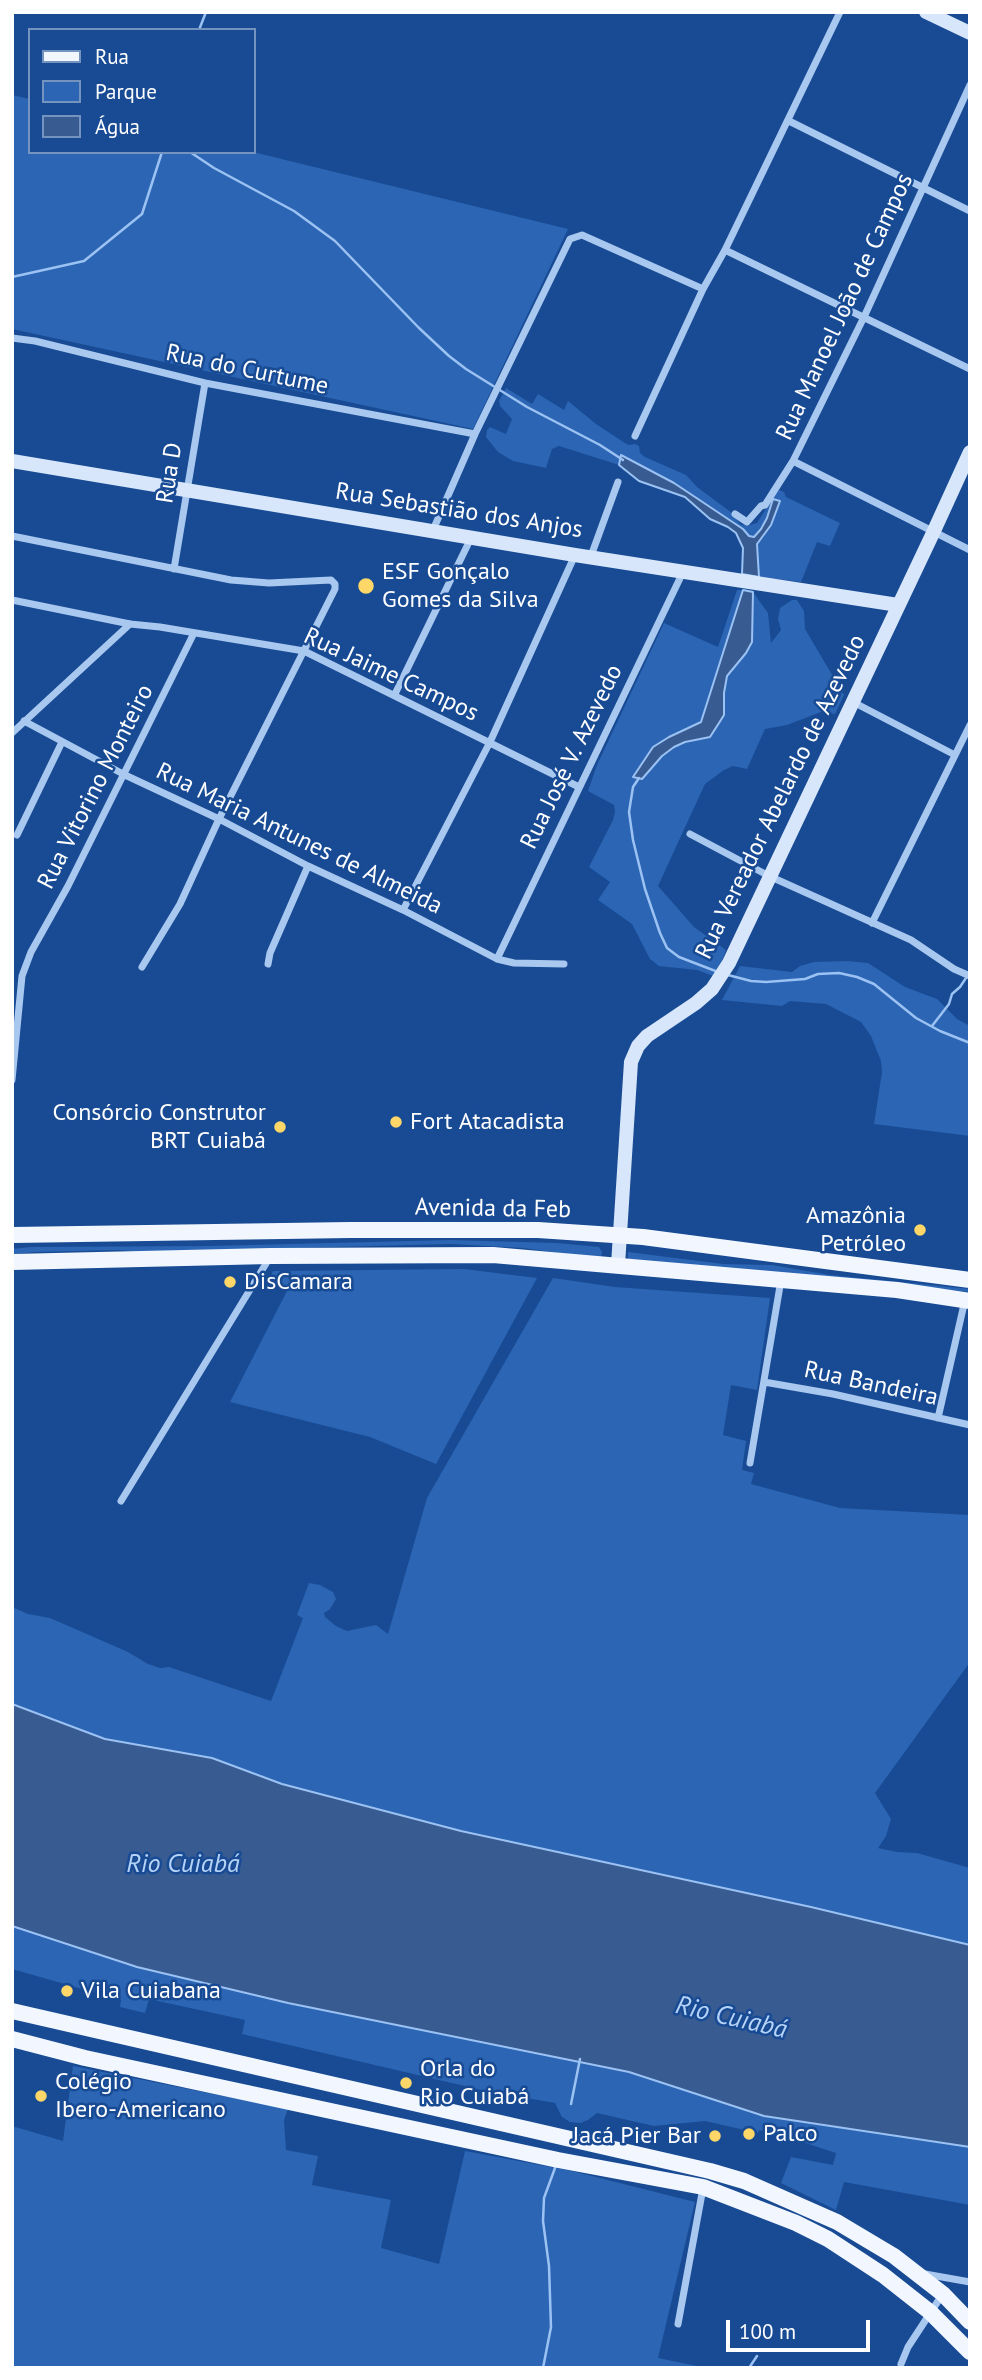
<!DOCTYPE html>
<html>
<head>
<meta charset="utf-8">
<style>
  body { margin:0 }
  #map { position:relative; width:982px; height:2380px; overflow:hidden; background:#184b94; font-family:"PT Sans",sans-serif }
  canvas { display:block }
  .frame { position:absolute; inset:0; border:14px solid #fff; pointer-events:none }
  .legend { position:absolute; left:28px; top:28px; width:228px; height:126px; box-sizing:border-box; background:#184b94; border:2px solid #7493bf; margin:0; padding:9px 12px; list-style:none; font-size:21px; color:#fff }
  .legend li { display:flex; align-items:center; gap:14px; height:35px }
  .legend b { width:35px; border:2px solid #7493bf }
  .scale { position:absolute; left:726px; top:2320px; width:144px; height:32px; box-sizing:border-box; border:4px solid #fff; border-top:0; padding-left:9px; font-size:21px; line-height:24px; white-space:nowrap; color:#fff; -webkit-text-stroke:5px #184b94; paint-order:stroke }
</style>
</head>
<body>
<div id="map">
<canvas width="982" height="2380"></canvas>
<div class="frame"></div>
<ul class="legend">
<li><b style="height:9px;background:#f2f7ff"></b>Rua</li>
<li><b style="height:19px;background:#2b65b3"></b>Parque</li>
<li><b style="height:19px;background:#385c92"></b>Água</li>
</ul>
<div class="scale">100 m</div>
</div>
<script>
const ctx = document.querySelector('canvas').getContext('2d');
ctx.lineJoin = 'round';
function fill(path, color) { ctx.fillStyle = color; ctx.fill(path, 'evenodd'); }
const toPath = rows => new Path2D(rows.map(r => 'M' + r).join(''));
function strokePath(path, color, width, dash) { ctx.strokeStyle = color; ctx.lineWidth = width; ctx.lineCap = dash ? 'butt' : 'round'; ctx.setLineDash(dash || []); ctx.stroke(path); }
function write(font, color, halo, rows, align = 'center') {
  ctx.font = font + ' "PT Sans",sans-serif'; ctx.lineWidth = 5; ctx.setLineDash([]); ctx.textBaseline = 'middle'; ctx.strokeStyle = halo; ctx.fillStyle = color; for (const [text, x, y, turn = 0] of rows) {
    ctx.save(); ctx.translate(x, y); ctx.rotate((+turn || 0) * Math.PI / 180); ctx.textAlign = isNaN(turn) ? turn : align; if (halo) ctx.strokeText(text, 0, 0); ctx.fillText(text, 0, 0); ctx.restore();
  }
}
fill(toPath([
  [12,95,30,99,30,152,253,152,568,229,473,429,12,329],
  [506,388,532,404,538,394,564,410,568,401,596,424,625,443,629,445,635,444,639,446,640,453,645,457,686,475,697,487,732,513,740,524,747,526,757,523,776,493,779,490,784,492,786,497,840,523,830,546,817,542,801,582,759,577,757,544,771,525,773,499,767,518,754,537,749,536,743,529,674,483,622,455,619,465,559,446,552,449,546,468,513,461,498,452,486,437,487,430,490,427,506,434,512,419,500,406,499,401],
  [737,590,743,590,701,722,669,737,641,779,662,756,674,747,685,742,710,737,719,723,724,715,724,693,727,676,746,653,753,622,753,592,768,613,771,643,781,630,778,619,780,608,792,600,797,600,804,611,805,629,844,695,835,714,821,712,787,725,765,729,747,769,733,766,724,770,705,784,658,886,694,927,726,950,716,977,697,970,659,966,650,959,632,924,598,900,610,882,589,867,613,820,615,812,614,805,588,791,597,765,664,623,718,647],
  [848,961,868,963,905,987,937,999,957,1019,970,1026,970,1136,874,1124,882,1072,881,1061,871,1036,861,1022,826,1004,790,1001,782,1006,722,1000,740,966,792,972,800,966,814,962],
  [451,1240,557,1243,599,1247,602,1252,601,1257,596,1258,523,1248,450,1244,142,1252,118,1250,36,1252,12,1254,12,1249,30,1247,209,1246],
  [628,1252,723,1264,772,1265,830,1275,970,1289,970,1292,628,1259],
  [464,1269,537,1278,436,1464,370,1437,230,1402,288,1289,268,1281,273,1271],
  [553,1278,615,1287,770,1298,757,1390,731,1385,723,1435,746,1441,742,1470,754,1473,751,1484,840,1508,970,1515,970,1662,875,1793,891,1819,886,1836,878,1848,897,1852,917,1853,970,1868,970,1945,811,1907,461,1831,282,1784,212,1758,105,1739,12,1704,12,1607,28,1614,50,1618,128,1652,148,1664,160,1668,169,1667,271,1701,303,1618,297,1615,309,1583,320,1585,333,1592,336,1599,330,1609,324,1613,325,1617,336,1626,347,1631,376,1625,388,1634,427,1498],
  [12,1926,137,1967,288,2003,629,2072,764,2116,970,2147,970,2205,844,2182,836,2210,781,2183,791,2157,833,2165,836,2153,784,2136,759,2130,758,2133,705,2121,654,2126,597,2113,588,2120,580,2123,570,2122,562,2117,555,2103,486,2091,242,2034,245,2020,149,1999,145,2013,120,2007,121,2000,12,1969],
  [73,2066,288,2109,284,2120,286,2150,318,2156,312,2185,391,2200,381,2248,439,2264,465,2151,572,2171,695,2202,658,2358,707,2368,12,2368,12,2126,63,2141]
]), '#2b65b3');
const water = toPath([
  [621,455,674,483,743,529,749,536,754,537,761,529,767,518,773,499,780,501,771,525,757,544,759,577,742,574,743,548,736,533,728,527,710,519,685,497,639,481,619,465,621,455],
  [743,590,753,592,752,642,746,653,727,676,724,693,724,715,719,723,710,737,685,742,674,747,662,756,642,779,633,777,653,747,669,737,701,722,743,590],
  [12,1704,105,1739,212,1758,282,1784,461,1831,811,1907,970,1945,970,2147,764,2116,629,2072,288,2003,137,1967,12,1926,12,1704]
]);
fill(water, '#385c92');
strokePath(water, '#9bc2f3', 2);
strokePath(toPath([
  [199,30,206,12],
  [190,152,214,168,294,211,335,241,419,328,449,356,466,369,527,407,600,445,623,460],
  [12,277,84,261,142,214,162,152],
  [639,778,633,787,629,812,633,840,645,889,660,933,667,948,679,957,718,972],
  [728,975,751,981,766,982,805,979,818,974,839,973,857,977,874,984,916,1018,940,1031,970,1043],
  [932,1026,949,1004,952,994,960,987,968,975],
  [571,2104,580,2059],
  [543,2368,551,2327,549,2266,543,2221,544,2198,555,2168],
  [749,2368,757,2356]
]), '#9bc2f3', 2.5);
strokePath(toPath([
  [789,121,970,211],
  [725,250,970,369],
  [12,338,35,341,205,383,475,434],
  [635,436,703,289],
  [793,461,970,550],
  [735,514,747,522,761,506,765,505,793,461,864,317,970,85],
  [433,530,475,434,570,239,582,235,703,289,725,250,840,12],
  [12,536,231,580,269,583,331,580,335,584,335,589,219,819,180,904,142,967],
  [591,556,618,482],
  [174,569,205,383],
  [12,600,130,624,160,627,304,651,579,787],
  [395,694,471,538],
  [853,702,955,755],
  [24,721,125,775,219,819,308,866,403,910,497,959,514,963,564,964],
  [12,733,130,624],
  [690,834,769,876,911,940,954,969,970,976],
  [17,835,62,742],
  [403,910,490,742,575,555],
  [872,923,970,725],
  [497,959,683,572],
  [268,964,270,953,308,866],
  [12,1080,22,976,31,952,68,886,194,633],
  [764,1382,833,1394,970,1425],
  [938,1418,965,1300],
  [750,1463,781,1280],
  [121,1501,270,1257],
  [925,2274,970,2282],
  [678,2324,703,2188],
  [901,2364,908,2347,942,2295]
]), '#a9c8f0', 7);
strokePath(toPath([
  [926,12,970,33],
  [12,461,575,555,898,605],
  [618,1265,631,1062,638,1046,647,1036,696,1003,712,989,729,963,933,533,970,452]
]), '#d7e6fb', 14);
strokePath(toPath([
  [12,1235,350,1230,538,1230,643,1237,970,1280],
  [12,1262,270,1256,493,1255,897,1290,970,1301],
  [12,2011,710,2171,744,2181,837,2222,894,2256,943,2294,970,2322],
  [12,2039,85,2058,558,2160,703,2187,796,2223,828,2239,883,2275,930,2312,970,2352]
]), '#f2f7ff', 16);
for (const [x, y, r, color] of [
  [366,586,9,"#ffd768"],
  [396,1122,7,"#ffd768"],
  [280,1127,7,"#ffd768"],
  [920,1230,7,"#ffd768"],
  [230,1282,7,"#ffd768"],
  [67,1991,7,"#ffd768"],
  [406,2083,7,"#ffd768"],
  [41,2096,7,"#ffd768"],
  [749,2134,7,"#ffd768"],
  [715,2136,7,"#ffd768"]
]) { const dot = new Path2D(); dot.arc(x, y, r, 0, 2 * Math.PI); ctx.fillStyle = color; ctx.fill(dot); strokePath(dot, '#184b94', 2.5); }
write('24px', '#fff', '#184b94', [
  ["Rua Manoel João de Campos",845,307,-65],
  ["Rua do Curtume",247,370,12],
  ["Rua D",170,473,-81],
  ["Rua Sebastião dos Anjos",459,511,9],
  ["Rua Jaime Campos",391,675,25],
  ["Rua José V. Azevedo",572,757,-64],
  ["Rua Vitorino Monteiro",96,787,-63],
  ["Rua Vereador Abelardo de Azevedo",781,797,-64],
  ["Rua Maria Antunes de Almeida",299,839,26],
  ["Avenida da Feb",493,1209,1],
  ["Rua Bandeira",871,1384,12]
]);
write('24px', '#fff', '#184b94', [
  ["ESF Gonçalo",382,572],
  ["Gomes da Silva",382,600],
  ["Consórcio Construtor",266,1113,"right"],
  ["BRT Cuiabá",266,1141,"right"],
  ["Fort Atacadista",410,1122],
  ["Amazônia",906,1216,"right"],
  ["Petróleo",906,1244,"right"],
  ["DisCamara",244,1282],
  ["Vila Cuiabana",81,1991],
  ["Orla do",420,2069],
  ["Rio Cuiabá",420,2097],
  ["Colégio",55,2082],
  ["Ibero-Americano",55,2110],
  ["Palco",763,2134],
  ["Jacá Pier Bar",701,2136,"right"]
], 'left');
write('italic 26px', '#b5d2f7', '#184b94', [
  ["Rio Cuiabá",183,1865],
  ["Rio Cuiabá",731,2018,13]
]);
</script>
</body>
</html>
